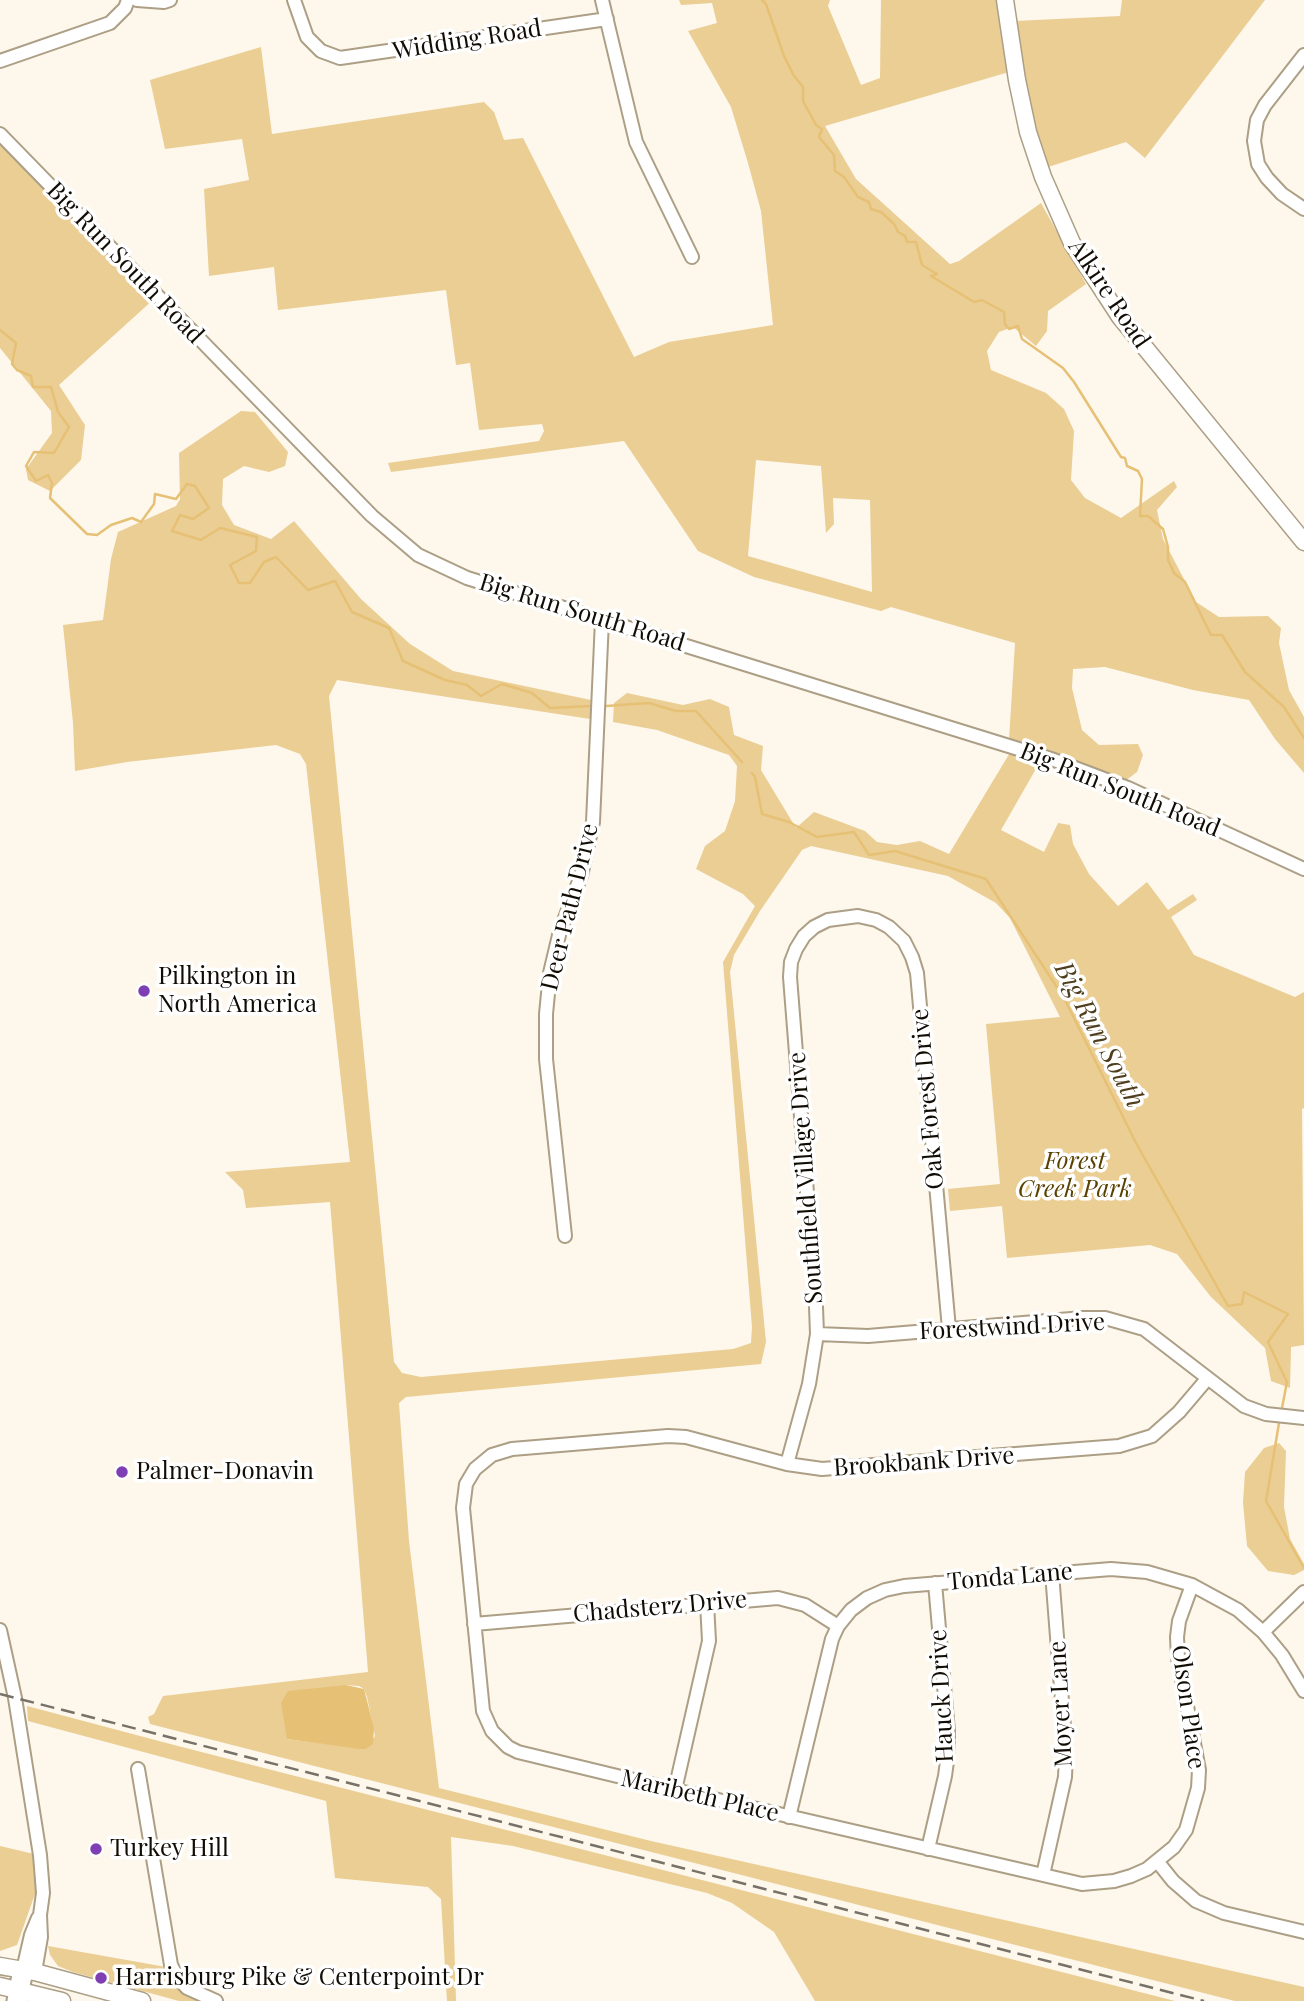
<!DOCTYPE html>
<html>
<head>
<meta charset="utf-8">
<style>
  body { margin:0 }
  canvas { display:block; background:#fdf7ec }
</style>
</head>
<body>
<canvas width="1304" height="2001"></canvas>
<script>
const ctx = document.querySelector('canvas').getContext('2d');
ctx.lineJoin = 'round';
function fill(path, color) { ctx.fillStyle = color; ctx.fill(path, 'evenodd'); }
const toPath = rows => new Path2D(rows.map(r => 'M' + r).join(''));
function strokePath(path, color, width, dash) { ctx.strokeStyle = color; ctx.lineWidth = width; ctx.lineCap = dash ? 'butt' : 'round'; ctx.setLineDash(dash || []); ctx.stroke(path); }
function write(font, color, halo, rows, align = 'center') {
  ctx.font = font + ' "Playfair Display",serif'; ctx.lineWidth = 7; ctx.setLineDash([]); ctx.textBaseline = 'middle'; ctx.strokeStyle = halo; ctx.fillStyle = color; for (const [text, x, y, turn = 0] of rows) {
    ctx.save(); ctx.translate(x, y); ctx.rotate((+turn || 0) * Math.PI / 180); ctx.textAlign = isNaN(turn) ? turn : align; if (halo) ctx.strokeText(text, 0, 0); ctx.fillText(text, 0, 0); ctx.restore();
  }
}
fill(toPath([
  [679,0,830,0,828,6,861,85,880,78,881,0,998,0,1009,72,825,126,856,179,950,264,959,261,1041,203,1086,284,1048,311,1047,331,1036,346,1013,327,999,332,987,351,991,370,1046,393,1064,409,1074,431,1071,480,1085,498,1121,518,1174,481,1177,487,1157,510,1163,539,1196,602,1219,617,1268,616,1281,628,1279,643,1289,690,1304,717,1304,773,1275,739,1249,700,1193,690,1105,667,1073,669,1072,688,1082,730,1099,745,1138,744,1143,755,1137,772,1125,781,1060,755,1009,740,1015,643,891,607,881,611,754,577,698,551,624,441,391,472,388,463,539,441,544,431,542,424,479,430,470,363,456,365,446,290,278,310,274,267,209,276,204,189,249,180,242,139,165,149,150,80,261,47,272,134,484,102,494,112,504,140,523,138,634,357,669,342,773,325,761,211,748,163,731,107,688,31,717,23,712,3,681,5],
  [756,460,821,466,826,533,834,524,833,498,870,500,872,592,748,556],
  [1122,0,1265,0,1145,158,1126,142,1045,168,1026,101,1015,21,1120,16],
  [0,140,154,299,59,385,85,425,81,460,50,491,28,480,26,469,52,433,51,411,0,348],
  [241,411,255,412,288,452,285,466,269,472,244,466,223,479,222,505,234,525,271,539,294,521,361,599,410,644,453,671,591,700,590,719,337,680,329,696,394,1362,402,1373,421,1377,733,1349,751,1343,752,1327,723,962,755,906,743,894,696,869,705,846,725,831,735,801,737,766,729,755,657,730,613,722,614,703,627,693,683,705,710,699,729,707,734,735,763,746,761,770,796,828,814,812,865,831,877,842,897,845,920,841,949,854,1011,751,1041,760,1001,830,1044,852,1058,823,1070,825,1073,844,1089,874,1118,906,1147,882,1168,910,1193,894,1197,900,1171,917,1194,955,1295,997,1304,992,1304,1108,1302,1109,1304,1345,1291,1347,1290,1388,1271,1381,1265,1348,1211,1297,1177,1254,1150,1245,1007,1258,1002,1206,950,1211,948,1189,1000,1184,986,1024,1060,1017,1010,918,996,903,948,876,811,846,802,850,760,911,734,955,730,972,766,1342,761,1364,406,1397,399,1403,409,1541,439,1788,651,1841,1304,1987,1304,2001,1235,2001,150,1724,148,1717,154,1714,163,1696,368,1672,330,1202,246,1208,243,1190,225,1172,350,1162,306,764,300,754,276,745,127,762,75,771,73,723,63,625,103,620,111,559,118,532,176,506,180,499,179,453],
  [346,1685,359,1686,364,1689,367,1697,375,1736,366,1749,287,1739],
  [1279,1443,1286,1451,1284,1507,1290,1539,1304,1564,1304,1570,1294,1575,1268,1571,1247,1546,1243,1503,1245,1472,1264,1448],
  [27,1706,174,1745,1175,2001,815,2001,774,1932,732,1903,707,1893,513,1846,451,1837,456,2001,447,2001,441,1899,428,1887,335,1878,326,1801,28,1721],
  [0,1846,34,1854,36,1869,35,1894,17,1945,0,1951],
  [48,1946,166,1967,203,2001,179,2001,73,1972,58,1966,50,1955]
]), '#ebce94');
fill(toPath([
  [346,1685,364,1689,374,1728,373,1744,366,1749,360,1749,287,1739,281,1703,288,1691]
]), '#e6c175');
strokePath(toPath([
  [762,0,766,4,784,56,794,76,803,87,803,101,816,125,822,129,819,137,834,155,835,171,844,177,858,197,869,202,871,209,881,212,894,224,898,232,905,236,907,242,916,242,922,265,937,274,931,276,974,302,982,300,1004,312,1005,324,1009,329,1018,326,1022,339,1063,368,1074,382,1121,457,1125,458,1127,466,1138,471,1142,479,1140,516,1148,516,1163,529,1168,547,1168,560,1174,573,1185,582,1211,635,1222,635,1245,672,1284,707,1304,738],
  [0,330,16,343,12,364,17,370,31,376,33,387,51,387,58,412,69,427,54,453,34,452,26,466,36,481,48,475,52,483,50,498,87,534,97,535,111,525,132,518,141,522,154,504,155,494,176,499,187,484,195,486,209,508,193,519,180,515,172,531,201,540,220,528,257,537,256,551,230,565,239,583,250,583,264,562,276,557,308,590,335,581,352,612,389,628,403,661,445,680,467,685,481,696,502,684,532,693,550,708,591,706],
  [606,706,649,703,676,711,696,711,742,762],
  [752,773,755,777,762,814,789,822,817,837,854,832,869,855,895,851,986,879,1064,998,1136,1143,1228,1306,1242,1304,1244,1292,1288,1314,1268,1342,1287,1382,1282,1408],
  [1279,1423,1266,1501,1304,1568]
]), '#e6c175', 2.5);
const minor = toPath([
  [137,0,164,2,170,0],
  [294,0,307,37,321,51,340,58,607,19],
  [602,0,636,142,692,257],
  [1304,55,1265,105,1257,120,1254,141,1258,164,1267,178,1282,194,1304,209],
  [0,61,110,23,125,8,128,0],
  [0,134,372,516,418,555,467,578,1054,760,1128,788,1304,869],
  [565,1236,546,1059,546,1014,550,973,560,931,581,876,593,822,602,620],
  [817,1334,868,1336,1083,1318,1105,1318,1144,1329,1244,1406,1266,1414,1304,1418],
  [787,1464,809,1384,817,1334,816,1307,790,977,791,962,796,949,804,936,814,927,828,920,858,916,876,920,889,927,904,941,912,957,917,973,949,1329],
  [1192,1585,1179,1621,1177,1637,1178,1658,1199,1770,1198,1788,1186,1830,1174,1847,1147,1869,1131,1876,1114,1881,1082,1884,675,1790,518,1752,508,1747,492,1731,483,1711,463,1508,466,1484,475,1469,492,1455,512,1449,668,1436,686,1437,787,1464,822,1469,1119,1446,1152,1436,1179,1412,1207,1379],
  [474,1624,778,1598,805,1605,838,1626],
  [0,1630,15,1698,40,1855,43,1893,40,1915,41,1937,35,1972],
  [1263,1632,1304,1592],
  [138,1769,171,1965,177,1977,187,1988,216,2001],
  [675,1790,709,1641,707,1603],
  [789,1817,832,1639,838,1626,851,1610,867,1598,885,1590,904,1586,1111,1569,1147,1572,1192,1585,1238,1610,1263,1632,1282,1655,1304,1691],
  [928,1849,945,1776,948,1754,948,1731,935,1583],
  [1157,1861,1173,1881,1196,1901,1224,1913,1304,1932],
  [1043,1875,1065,1777,1066,1752,1052,1573],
  [23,1970,31,1935,38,1918]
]);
const major = toPath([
  [1005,0,1017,80,1028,132,1043,177,1072,243,1120,317,1304,542],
  [0,1966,35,1972,142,2001],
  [0,1986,62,2001]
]);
const highway = toPath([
  [17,2001,23,1970]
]);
strokePath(minor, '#ac9f85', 16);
strokePath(major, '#ac9f85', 19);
strokePath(highway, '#ac9f85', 23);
strokePath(minor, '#fff', 12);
strokePath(major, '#fff', 16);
strokePath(highway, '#fff', 19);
strokePath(toPath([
  [0,1694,1204,2001]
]), '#777269', 2.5, [14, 7]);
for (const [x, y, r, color] of [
  [144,991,7,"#7e3fb4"],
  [122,1472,7,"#7e3fb4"],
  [96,1849,7,"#7e3fb4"],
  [101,1978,7,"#7e3fb4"]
]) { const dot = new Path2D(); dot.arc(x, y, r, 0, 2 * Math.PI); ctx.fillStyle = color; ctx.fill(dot); strokePath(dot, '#fff', 2.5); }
write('24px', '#110c04', '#fff', [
  ["Widding Road",467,40,-9],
  ["Big Run South Road",125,263,46],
  ["Alkire Road",1109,294,56],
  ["Big Run South Road",582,613,17],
  ["Big Run South Road",1120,790,22],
  ["Deer Path Drive",570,907,-76],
  ["Oak Forest Drive",928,1099,-95],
  ["Southfield Village Drive",806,1178,-94],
  ["Forestwind Drive",1012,1327,-3],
  ["Brookbank Drive",924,1462,-4],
  ["Tonda Lane",1010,1577,-5],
  ["Chadsterz Drive",660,1607,-5],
  ["Hauck Drive",942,1696,-93],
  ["Moyer Lane",1061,1704,-93],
  ["Olson Place",1188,1707,82],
  ["Maribeth Place",700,1796,13]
]);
write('24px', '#110c04', '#fff', [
  ["Pilkington in",158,977],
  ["North America",158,1005],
  ["Palmer-Donavin",136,1472],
  ["Turkey Hill",110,1849],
  ["Harrisburg Pike & Centerpoint Dr",115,1978]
], 'left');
write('italic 24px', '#594100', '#fff', [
  ["Forest",1075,1162],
  ["Creek Park",1075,1190]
]);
write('italic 26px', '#4e3e1d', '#fff', [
  ["Big Run South",1099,1035,62]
]);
</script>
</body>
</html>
